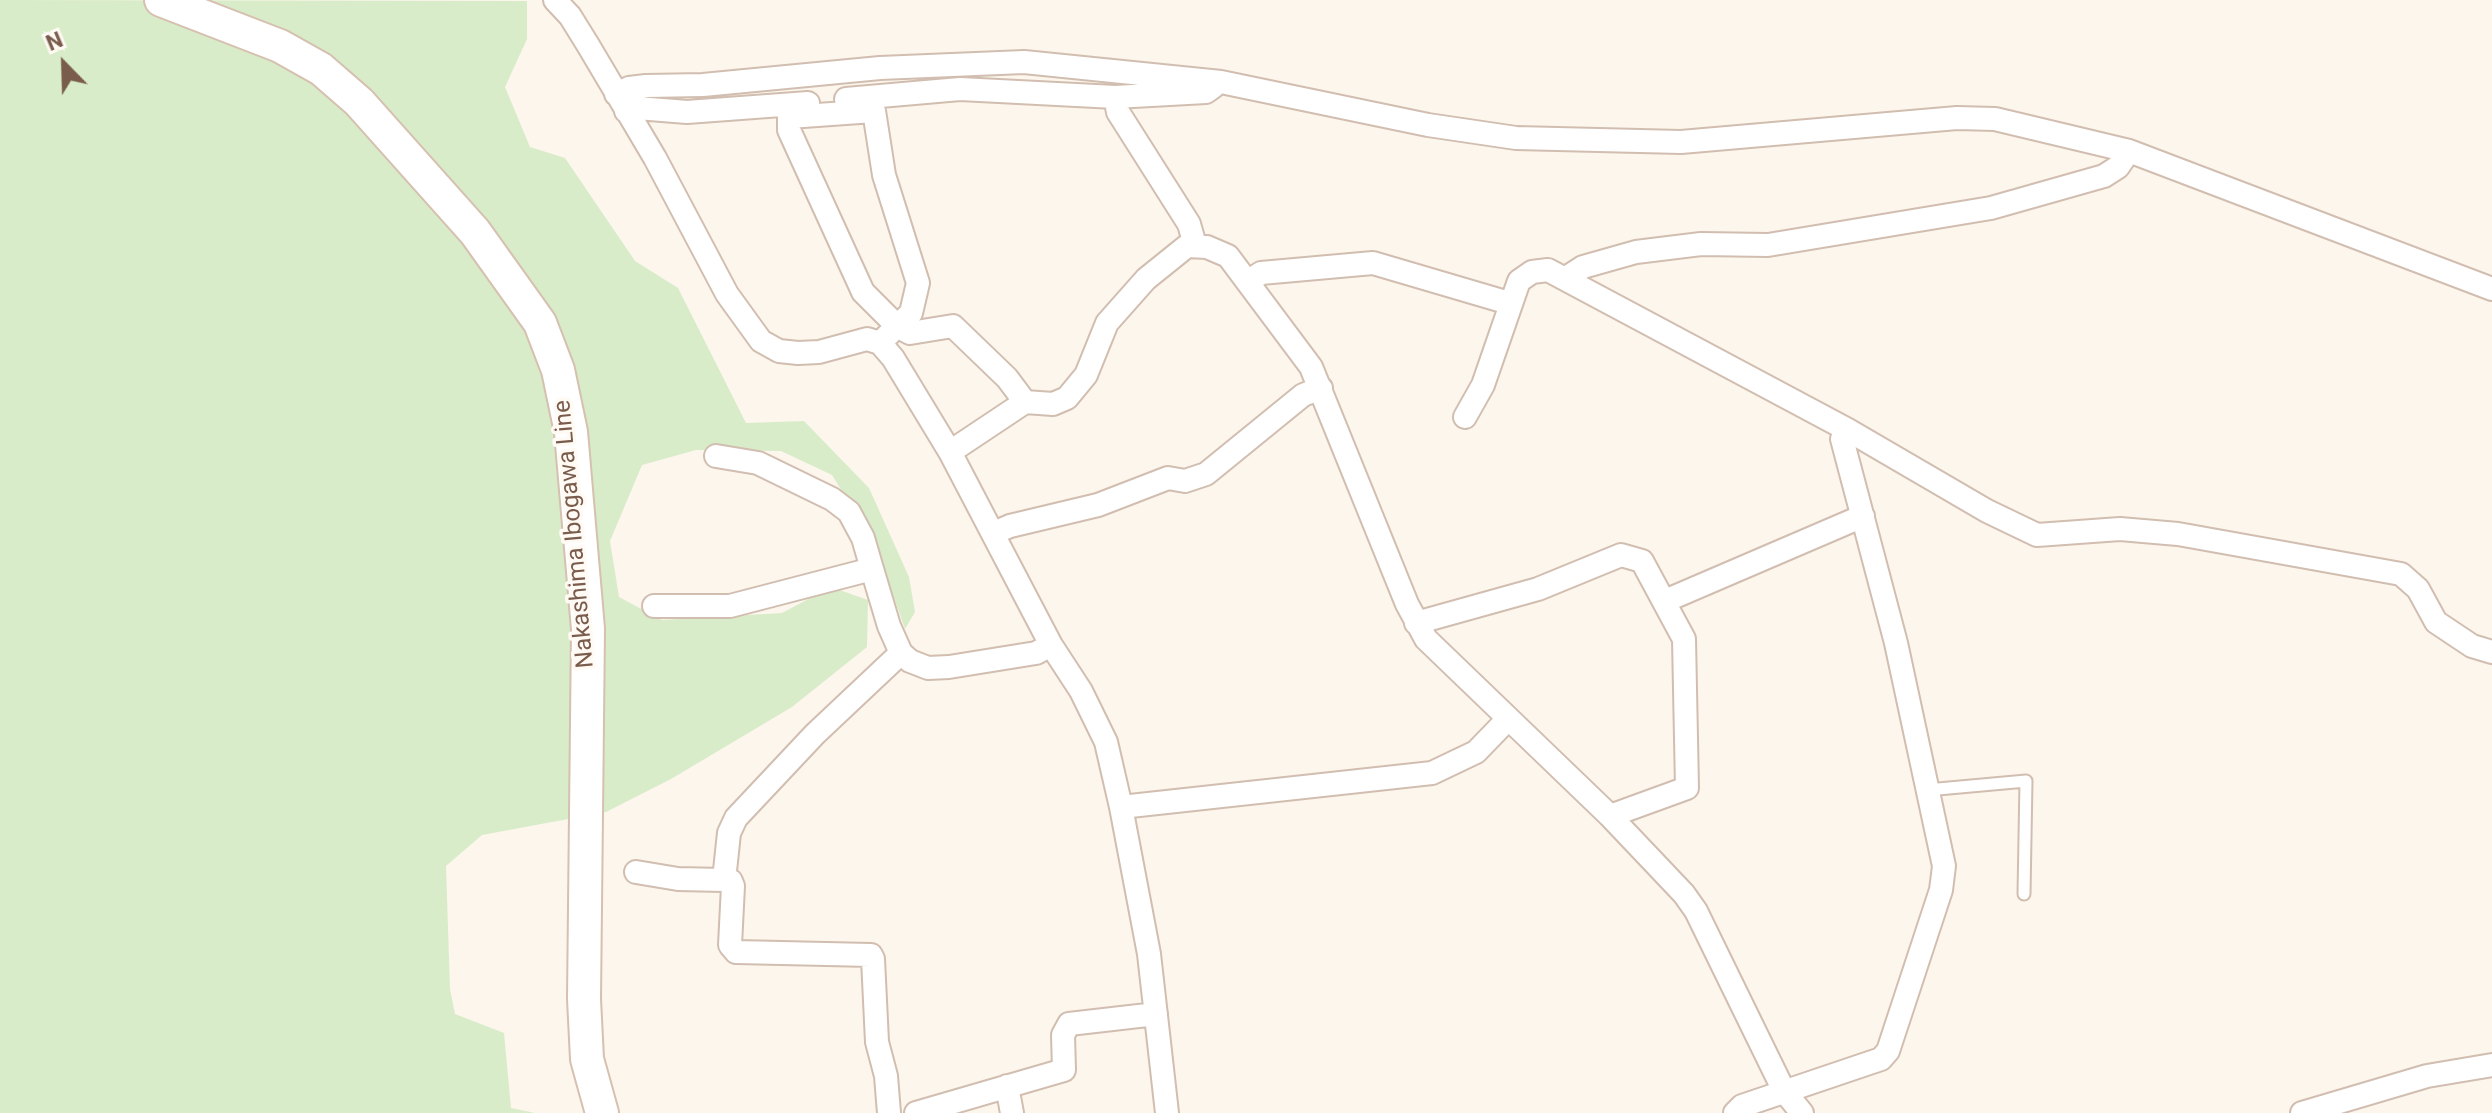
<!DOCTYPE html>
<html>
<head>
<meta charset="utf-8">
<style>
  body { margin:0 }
  #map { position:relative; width:2492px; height:1113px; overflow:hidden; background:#fdf6ec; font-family:Roboto,sans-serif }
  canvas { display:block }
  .north { position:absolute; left:24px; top:24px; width:80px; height:80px; -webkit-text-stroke:6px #fffaf3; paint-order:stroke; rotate:337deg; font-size:22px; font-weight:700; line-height:32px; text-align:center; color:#7a5c4d }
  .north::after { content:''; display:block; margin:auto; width:28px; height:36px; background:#7a5c4d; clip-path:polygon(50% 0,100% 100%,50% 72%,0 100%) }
</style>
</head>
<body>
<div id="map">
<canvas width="2492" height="1113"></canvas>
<div class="north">N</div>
</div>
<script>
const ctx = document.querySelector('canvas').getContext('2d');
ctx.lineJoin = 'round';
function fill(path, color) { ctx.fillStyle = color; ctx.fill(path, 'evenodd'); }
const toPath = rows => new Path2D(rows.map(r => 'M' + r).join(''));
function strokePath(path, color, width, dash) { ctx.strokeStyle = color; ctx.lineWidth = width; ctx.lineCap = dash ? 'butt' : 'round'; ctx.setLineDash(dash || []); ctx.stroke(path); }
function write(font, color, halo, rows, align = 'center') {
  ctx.font = font + ' Roboto,sans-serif'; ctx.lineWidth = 7; ctx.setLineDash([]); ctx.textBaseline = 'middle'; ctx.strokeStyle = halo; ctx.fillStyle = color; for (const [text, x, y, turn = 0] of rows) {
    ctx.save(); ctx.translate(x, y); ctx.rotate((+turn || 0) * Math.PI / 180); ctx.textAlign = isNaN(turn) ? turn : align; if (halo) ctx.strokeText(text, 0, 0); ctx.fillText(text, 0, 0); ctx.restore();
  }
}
fill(toPath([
  [0,0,527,1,527,39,505,87,530,147,565,158,635,261,678,288,746,423,804,421,869,488,909,577,915,612,905,629,877,549,832,475,781,451,696,450,642,465,610,541,619,597,662,620,782,613,831,587,868,600,867,647,792,707,671,779,606,812,482,835,446,866,450,989,455,1014,504,1033,511,1108,535,1113,0,1113]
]), '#d8ecc9');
const lane = toPath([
  [1927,790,2026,781,2024,894]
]);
const street = toPath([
  [555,0,570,16,588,45,655,158,727,294,761,341,779,351,798,353,819,352,867,339,880,343,893,358,950,452,1051,645,1081,691,1106,742,1121,807,1149,954,1167,1113],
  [616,94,629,88,646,86,703,85,880,68,1024,62,1221,82,1428,125,1516,138,1681,142,1957,118,1995,119,2129,151,2492,289],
  [1115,97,1118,112,1189,224,1195,245],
  [846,99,960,89,1115,97,1206,92,1213,87],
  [626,111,637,108,687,112,808,103],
  [1566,278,1583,267,1636,252,1701,244,1768,245,1991,208,2104,176,2118,167,2129,151],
  [1249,281,1261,273,1373,263,1509,303],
  [880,343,897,326,911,313,918,283,884,175,874,111,789,117,789,130,863,292,897,326,910,333,953,326,1007,378,1025,402],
  [1465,417,1483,385,1519,281,1532,272,1548,270,1848,430,1987,511,2037,535,2120,529,2178,534,2401,574,2418,589,2436,622,2472,646,2492,652],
  [950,452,1025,402,1053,404,1067,398,1086,375,1107,323,1146,279,1187,246,1207,247,1228,256,1311,367,1407,604,1426,639,1610,816,1684,894,1696,911,1784,1091,1802,1113],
  [716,456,758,463,832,499,849,512,863,538,872,569],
  [994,533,1010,526,1098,505,1168,478,1185,481,1206,474,1303,395,1321,388],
  [1665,601,1863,516],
  [654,606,730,606,872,569,889,626,901,653,910,661,928,668,949,667,1036,653,1051,645],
  [1416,623,1538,589,1621,555,1642,561,1684,639,1687,788,1610,816],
  [1121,807,1432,773,1476,752,1507,720],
  [636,872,678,879,724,880,729,833,736,818,815,734,901,653],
  [724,880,731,881,733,886,730,945,736,952,871,955,873,959,877,1042,886,1076,889,1113],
  [1007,1086,1012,1113],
  [916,1113,1064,1070,1063,1035,1069,1024,1156,1014],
  [1735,1113,1742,1106,1881,1059,1888,1051,1941,890,1944,866,1896,643,1842,439,1848,430],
  [2302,1113,2427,1076,2492,1065]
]);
const secondary = toPath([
  [161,0,280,46,321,69,359,102,475,232,540,323,558,370,571,432,588,629,584,999,587,1059,602,1113]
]);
strokePath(lane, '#d1beb0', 15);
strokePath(street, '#d1beb0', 26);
strokePath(secondary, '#d6c0b0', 36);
strokePath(lane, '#fff', 11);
strokePath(street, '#fff', 22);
strokePath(secondary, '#fff', 32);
write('24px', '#7a5c4d', '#fffaf3', [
  ["Nakashima Ibogawa Line",575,534,-95]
]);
</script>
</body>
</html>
